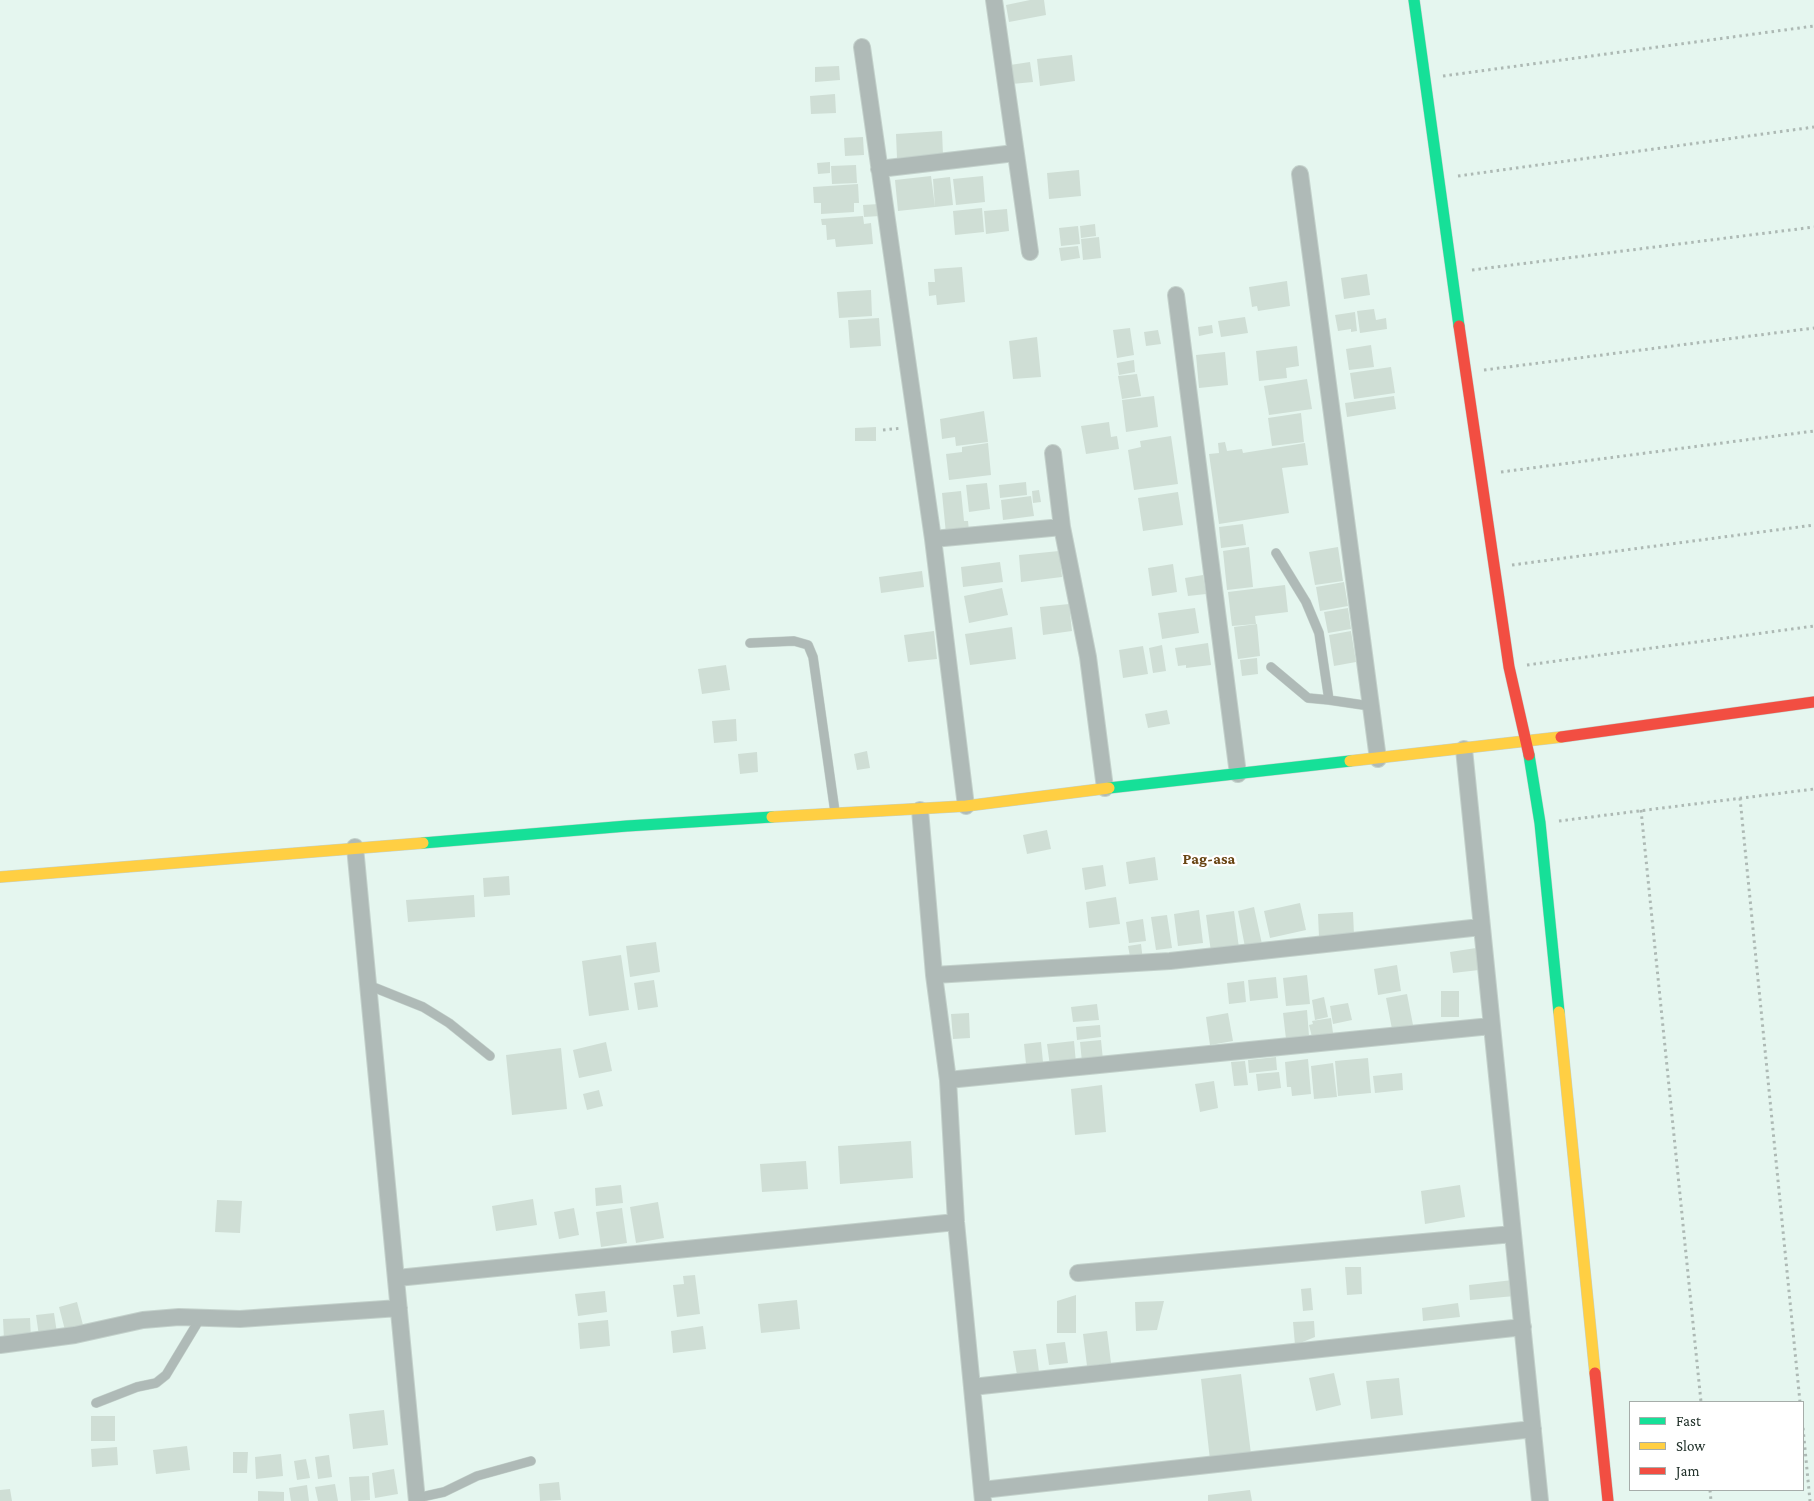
<!DOCTYPE html>
<html>
<head>
<meta charset="utf-8">
<style>
  body { margin:0 }
  #map { position:relative; width:1814px; height:1501px; overflow:hidden; background:#e5f6ef; font-family:"Crimson Pro",serif }
  canvas { display:block }
  .legend { position:absolute; left:1629px; top:1401px; width:175px; height:90px; box-sizing:border-box; background:#fff; border:1px solid #a6adaa; margin:0; padding:6px 9px; list-style:none; font-size:15px; color:#21312a }
  .legend li { display:flex; align-items:center; gap:10px; height:25px }
  .legend b { width:25px; border:1px solid #a6adaa }
</style>
</head>
<body>
<div id="map">
<canvas width="1814" height="1501"></canvas>
<ul class="legend">
<li><b style="height:6px;background:#16e098"></b>Fast</li>
<li><b style="height:6px;background:#ffcf43"></b>Slow</li>
<li><b style="height:6px;background:#f24e42"></b>Jam</li>
</ul>
</div>
<script>
const ctx = document.querySelector('canvas').getContext('2d');
ctx.lineJoin = 'round';
function fill(path, color) { ctx.fillStyle = color; ctx.fill(path, 'evenodd'); }
const toPath = rows => new Path2D(rows.map(r => 'M' + r).join(''));
function strokePath(path, color, width, dash) { ctx.strokeStyle = color; ctx.lineWidth = width; ctx.lineCap = dash ? 'butt' : 'round'; ctx.setLineDash(dash || []); ctx.stroke(path); }
function write(font, color, halo, rows, align = 'center') {
  ctx.font = font + ' "Crimson Pro",serif'; ctx.lineWidth = 4.5; ctx.setLineDash([]); ctx.textBaseline = 'middle'; ctx.strokeStyle = halo; ctx.fillStyle = color; for (const [text, x, y, turn = 0] of rows) {
    ctx.save(); ctx.translate(x, y); ctx.rotate((+turn || 0) * Math.PI / 180); ctx.textAlign = isNaN(turn) ? turn : align; if (halo) ctx.strokeText(text, 0, 0); ctx.fillText(text, 0, 0); ctx.restore();
  }
}
fill(toPath([
  [1030,0,1044,0,1046,15,1009,22,1006,5],
  [1072,55,1075,81,1040,86,1037,59],
  [1030,62,1033,82,1012,84,1010,65],
  [839,66,840,80,815,82,815,67],
  [835,94,836,113,811,114,810,96],
  [942,131,943,155,897,158,896,134],
  [863,137,864,155,845,156,844,138],
  [830,162,830,173,818,174,817,163],
  [856,165,857,183,832,184,831,166],
  [1079,170,1081,196,1049,199,1047,173],
  [931,176,935,207,898,211,895,180],
  [983,176,985,202,956,205,953,179],
  [950,177,953,205,935,207,933,179],
  [858,184,859,203,854,203,854,212,821,214,821,203,814,203,813,187],
  [879,204,880,216,864,217,863,205],
  [982,208,984,232,955,235,953,211],
  [1007,209,1009,231,986,234,984,211],
  [863,216,864,224,871,223,873,244,836,247,835,239,827,240,826,225,822,225,821,219],
  [1095,224,1096,236,1081,238,1080,226],
  [1078,226,1080,244,1061,246,1059,228],
  [1099,237,1101,258,1083,260,1081,239],
  [1078,246,1080,258,1061,261,1059,248],
  [962,267,965,302,937,305,936,295,929,296,928,282,935,282,934,269],
  [1367,274,1370,295,1344,299,1341,278],
  [1287,281,1290,306,1258,311,1257,306,1252,307,1249,287],
  [871,290,872,316,839,318,837,292],
  [1374,309,1376,320,1386,318,1387,329,1360,333,1357,311],
  [1355,312,1357,331,1351,332,1351,329,1338,331,1335,315],
  [1245,317,1248,333,1221,337,1218,321],
  [879,318,881,346,850,348,848,320],
  [1212,325,1213,333,1199,336,1198,327],
  [1130,328,1134,355,1117,358,1113,330],
  [1158,330,1161,344,1146,346,1144,332],
  [1037,337,1041,377,1013,379,1009,341],
  [1371,345,1374,367,1349,370,1346,349],
  [1297,346,1299,366,1286,368,1287,378,1259,381,1256,351],
  [1225,352,1228,385,1199,388,1196,355],
  [1134,360,1135,372,1119,375,1117,363],
  [1391,367,1395,393,1354,399,1350,373],
  [1137,374,1141,396,1122,399,1118,376],
  [1307,379,1312,409,1269,415,1264,386],
  [1154,396,1158,427,1126,432,1122,400],
  [1394,396,1396,409,1347,417,1345,403],
  [984,411,988,442,956,446,955,437,942,439,940,419],
  [1301,413,1304,442,1272,446,1268,418],
  [1109,422,1111,437,1117,436,1119,449,1086,454,1081,426],
  [876,427,876,441,855,441,855,428],
  [1171,436,1178,484,1134,490,1128,450,1141,447,1140,441],
  [1225,442,1227,451,1242,449,1243,453,1305,443,1308,465,1282,468,1289,513,1219,524,1209,454,1219,453,1218,443],
  [988,443,991,475,949,480,946,454,962,452,962,447],
  [1026,482,1027,495,1000,498,999,485],
  [987,483,990,509,969,512,966,485],
  [1039,490,1041,502,1033,503,1032,491],
  [961,491,964,521,968,521,969,531,946,534,942,493],
  [1178,492,1183,525,1143,531,1138,498],
  [1031,496,1034,516,1003,520,1001,500],
  [1243,524,1246,545,1221,548,1219,527],
  [1249,547,1253,587,1227,590,1223,551],
  [1338,547,1343,581,1315,585,1309,552],
  [1059,551,1062,577,1021,582,1019,555],
  [1000,562,1003,582,963,587,961,567],
  [1173,564,1177,592,1152,596,1148,568],
  [922,571,924,587,881,593,879,577],
  [1203,575,1206,594,1188,596,1185,578],
  [1344,582,1348,606,1320,611,1316,587],
  [1285,585,1288,612,1255,616,1256,624,1232,626,1228,592],
  [1002,588,1008,615,969,623,964,596],
  [1069,604,1072,631,1043,635,1040,607],
  [1195,608,1199,633,1162,639,1158,613],
  [1348,608,1351,629,1328,633,1324,612],
  [1257,624,1260,656,1238,659,1234,627],
  [1012,627,1016,659,970,665,965,634],
  [934,631,937,659,908,662,904,635],
  [1351,631,1356,662,1334,666,1329,635],
  [1208,643,1211,665,1186,668,1186,665,1178,666,1175,648],
  [1162,645,1166,671,1153,673,1149,648],
  [1143,646,1148,674,1123,678,1119,650],
  [1257,658,1258,674,1242,676,1240,660],
  [726,665,730,690,702,694,698,669],
  [1167,710,1170,724,1148,728,1145,714],
  [736,719,737,741,714,743,712,721],
  [867,751,870,768,857,770,854,754],
  [757,752,758,772,740,774,738,754],
  [1047,830,1051,849,1027,854,1023,835],
  [1155,857,1158,880,1129,884,1126,862],
  [1103,865,1106,886,1085,890,1082,868],
  [509,876,510,895,484,897,483,878],
  [474,895,475,917,408,922,406,900],
  [1116,897,1120,924,1089,928,1086,902],
  [1300,903,1306,930,1270,938,1264,911],
  [1254,907,1262,944,1245,947,1238,911],
  [1199,910,1203,943,1178,946,1174,914],
  [1234,911,1239,948,1211,952,1206,915],
  [1353,912,1354,935,1319,937,1318,914],
  [1167,915,1172,948,1156,950,1151,917],
  [1143,919,1146,941,1129,943,1126,922],
  [656,942,660,972,630,977,626,946],
  [1141,944,1143,961,1131,962,1128,946],
  [1476,948,1479,970,1453,973,1450,952],
  [621,955,629,1010,589,1016,582,961],
  [1397,965,1401,991,1378,995,1374,969],
  [1307,975,1310,1004,1286,1006,1283,978],
  [1276,977,1278,998,1250,1001,1248,980],
  [654,980,658,1007,638,1010,634,983],
  [1244,981,1246,1002,1229,1004,1227,983],
  [1441,991,1459,991,1459,1017,1441,1017],
  [1407,994,1413,1025,1392,1029,1386,998],
  [1324,997,1328,1017,1315,1020,1312,1000],
  [1348,1003,1352,1020,1333,1024,1330,1006],
  [1097,1004,1099,1020,1073,1022,1071,1007],
  [1307,1010,1309,1036,1286,1039,1283,1013],
  [969,1013,970,1038,953,1039,951,1014],
  [1228,1013,1233,1041,1210,1045,1206,1017],
  [1331,1018,1333,1033,1312,1037,1309,1025,1313,1024,1312,1021],
  [1100,1025,1101,1037,1077,1040,1076,1027],
  [1101,1040,1103,1060,1082,1062,1080,1042],
  [1074,1041,1076,1063,1050,1066,1047,1044],
  [606,1042,612,1071,579,1078,573,1050],
  [1041,1042,1043,1062,1026,1064,1024,1044],
  [561,1048,567,1109,512,1115,506,1055],
  [1276,1057,1277,1070,1249,1073,1248,1060],
  [1368,1058,1371,1093,1338,1096,1335,1061],
  [1308,1059,1311,1094,1292,1096,1291,1087,1287,1087,1285,1062],
  [1245,1061,1248,1085,1234,1086,1231,1062],
  [1333,1063,1337,1097,1314,1099,1311,1066],
  [1279,1072,1281,1088,1258,1091,1256,1074],
  [1402,1073,1403,1090,1375,1093,1373,1076],
  [1214,1081,1218,1108,1200,1112,1195,1084],
  [1102,1085,1106,1132,1075,1135,1071,1089],
  [599,1090,603,1106,587,1110,583,1094],
  [911,1141,913,1178,840,1184,838,1146],
  [806,1161,808,1189,762,1192,760,1164],
  [621,1185,623,1203,596,1206,595,1188],
  [1460,1185,1465,1217,1425,1224,1421,1191],
  [533,1199,537,1225,496,1231,492,1206],
  [217,1200,242,1201,240,1233,215,1232],
  [658,1202,664,1238,636,1243,630,1207],
  [574,1208,579,1235,559,1239,554,1212],
  [622,1208,627,1243,601,1247,596,1212],
  [1345,1267,1361,1267,1362,1294,1347,1295],
  [695,1275,700,1314,677,1317,673,1285,684,1284,683,1276],
  [1513,1280,1515,1296,1470,1300,1469,1285],
  [1311,1288,1313,1310,1303,1311,1301,1289],
  [605,1291,607,1312,578,1316,575,1294],
  [1076,1295,1076,1333,1057,1333,1057,1301],
  [797,1300,800,1329,761,1333,758,1304],
  [1164,1301,1157,1330,1136,1331,1135,1302],
  [77,1302,83,1325,65,1330,59,1307],
  [1458,1303,1460,1317,1423,1321,1422,1308],
  [54,1313,57,1333,39,1336,36,1315],
  [30,1318,31,1339,4,1340,3,1319],
  [608,1320,610,1346,580,1349,578,1323],
  [1314,1321,1315,1337,1295,1345,1293,1322],
  [703,1326,706,1349,673,1353,671,1331],
  [1107,1331,1111,1363,1087,1366,1083,1334],
  [1065,1342,1068,1363,1049,1365,1046,1344],
  [1036,1349,1039,1372,1017,1375,1013,1351],
  [1334,1373,1341,1405,1316,1411,1309,1378],
  [1241,1374,1251,1454,1210,1460,1201,1379],
  [1399,1378,1403,1415,1371,1419,1366,1381],
  [384,1410,388,1445,353,1449,349,1414],
  [91,1416,115,1416,115,1441,91,1441],
  [187,1446,190,1470,156,1474,153,1450],
  [117,1447,118,1465,92,1467,91,1449],
  [233,1452,248,1452,247,1473,233,1473],
  [281,1454,283,1476,256,1479,255,1457],
  [329,1455,332,1477,318,1479,315,1457],
  [306,1459,310,1478,297,1480,294,1461],
  [394,1469,398,1494,375,1498,372,1473],
  [369,1476,370,1500,351,1501,349,1477],
  [559,1482,561,1500,540,1501,539,1484],
  [335,1484,338,1501,318,1501,315,1487],
  [307,1485,309,1501,291,1501,289,1488],
  [10,1489,12,1501,0,1501,0,1490],
  [1250,1490,1252,1501,1208,1501,1208,1495],
  [258,1491,284,1492,284,1501,258,1501]
]), '#cfded5');
const lane = toPath([
  [1276,553,1306,602,1319,633,1329,700,1370,706],
  [750,643,794,641,808,645,813,657,835,812],
  [1271,667,1308,698,1329,700],
  [368,985,423,1007,449,1023,490,1056],
  [96,1403,137,1387,156,1383,166,1375,201,1317],
  [417,1498,444,1492,477,1476,531,1461]
]);
const street = toPath([
  [994,0,1030,252],
  [862,47,933,539,966,806],
  [879,169,1015,153],
  [1300,174,1378,759],
  [1176,295,1238,774],
  [1053,453,1062,527,1088,657,1105,788],
  [933,539,1062,527],
  [1464,749,1540,1501],
  [920,810,934,975,948,1080,956,1222,983,1501],
  [355,847,417,1501],
  [934,975,1170,961,1481,927],
  [948,1080,1491,1026],
  [1078,1273,1513,1234],
  [397,1278,956,1222],
  [0,1345,75,1335,143,1320,179,1317,240,1319,399,1308],
  [972,1387,1523,1327],
  [982,1490,1533,1429]
]);
const fast = toPath([
  [1414,0,1459,326],
  [1529,755,1540,823,1559,1012],
  [1109,788,1350,761],
  [423,843,627,826,772,817]
]);
const slow = toPath([
  [1350,761,1561,737],
  [772,817,966,806,1109,788],
  [0,877,423,843],
  [1559,1012,1595,1373]
]);
const jam = toPath([
  [1459,326,1509,667,1529,755],
  [1561,737,1814,702],
  [1595,1373,1608,1501]
]);
strokePath(lane, '#c3d1cb', 10);
strokePath(street, '#c3d1cb', 18);
strokePath(fast, '#c3d1cb', 12);
strokePath(slow, '#c3d1cb', 12);
strokePath(jam, '#c3d1cb', 12);
strokePath(toPath([
  [1443,76,1814,26],
  [1458,176,1814,127],
  [1472,270,1814,227],
  [1484,370,1814,328],
  [883,430,902,428],
  [1501,472,1814,431],
  [1512,565,1814,525],
  [1527,665,1814,626],
  [1740,798,1800,1402],
  [1641,810,1701,1402],
  [1559,821,1814,789],
  [1803,1428,1810,1501],
  [1710,1490,1711,1501]
]), '#adb9b4', 3, [2.5, 4]);
strokePath(lane, '#afbab7', 9);
strokePath(street, '#afbab7', 16);
strokePath(fast, '#16e098', 11);
strokePath(slow, '#ffcf43', 11);
strokePath(jam, '#f24e42', 11);
write('bold 16px', '#694513', '#fff', [
  ["Pag-asa",1209,859]
]);
</script>
</body>
</html>
